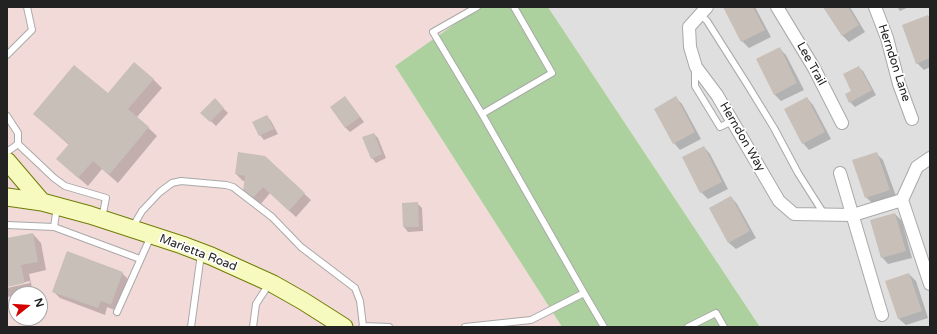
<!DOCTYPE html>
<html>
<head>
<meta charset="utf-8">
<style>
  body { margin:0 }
  #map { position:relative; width:937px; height:334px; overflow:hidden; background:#f2efe9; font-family:"Varela Round",sans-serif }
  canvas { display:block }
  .frame { position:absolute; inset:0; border:8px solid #222; pointer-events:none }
  .north { position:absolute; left:8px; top:286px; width:40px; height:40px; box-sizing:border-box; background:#fff; border:1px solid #a7a7a7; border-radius:50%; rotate:73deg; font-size:11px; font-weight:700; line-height:16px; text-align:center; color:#222 }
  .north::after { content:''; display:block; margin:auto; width:14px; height:18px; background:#d40000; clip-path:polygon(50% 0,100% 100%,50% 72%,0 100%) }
</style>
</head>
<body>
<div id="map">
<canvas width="937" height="334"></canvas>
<div class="frame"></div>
<div class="north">N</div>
</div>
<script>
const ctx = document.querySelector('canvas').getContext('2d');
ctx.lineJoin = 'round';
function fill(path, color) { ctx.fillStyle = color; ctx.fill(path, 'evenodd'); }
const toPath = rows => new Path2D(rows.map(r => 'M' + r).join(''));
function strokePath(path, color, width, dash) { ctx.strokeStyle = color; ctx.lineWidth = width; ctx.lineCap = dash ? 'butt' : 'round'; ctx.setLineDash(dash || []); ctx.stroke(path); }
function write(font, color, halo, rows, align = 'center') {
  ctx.font = font + ' "Varela Round",sans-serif'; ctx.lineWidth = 3.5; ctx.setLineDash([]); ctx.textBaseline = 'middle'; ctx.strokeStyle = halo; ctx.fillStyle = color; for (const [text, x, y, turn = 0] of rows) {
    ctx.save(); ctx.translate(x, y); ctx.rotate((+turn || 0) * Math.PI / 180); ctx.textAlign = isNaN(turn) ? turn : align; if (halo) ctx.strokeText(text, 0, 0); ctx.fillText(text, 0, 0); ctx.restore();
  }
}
fill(toPath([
  [548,7,930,7,930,327,760,327]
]), '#e0dfdf');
fill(toPath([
  [7,7,479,7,395,66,562,327,7,327],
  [16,294,40,294,40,318,16,318]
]), '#f2dad9');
fill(toPath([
  [479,7,548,7,760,327,562,327,395,66]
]), '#add19e');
fill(toPath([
  [724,7,755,7,771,37,749,48,742,41],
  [824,7,850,7,865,32,849,42,842,35],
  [897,7,909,7,900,11],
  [928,16,930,19,930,67,924,70,917,63],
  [779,48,786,55,804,90,781,101,775,95,757,59],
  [858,67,863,71,876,95,855,107,850,102],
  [153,79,162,88,137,117,157,136,118,183,102,169,88,186,66,167,69,145,34,114,108,95],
  [676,98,682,104,701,139,680,150,674,143],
  [807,98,813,105,831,139,809,150,803,143],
  [215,100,228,113,216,126,202,113],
  [349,102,364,122,350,132,345,127],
  [267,116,271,121,278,134,264,140,260,135],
  [374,134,378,138,386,158,376,163,372,158],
  [704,147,710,154,728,189,708,199,701,192],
  [876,153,883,160,896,196,873,204,866,197],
  [264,157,311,200,296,217,270,193,260,205,251,197,246,181,243,181,236,174],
  [731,197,737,204,756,238,736,249,729,243,710,208],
  [417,203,422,208,423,231,408,232,404,227,403,204],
  [895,214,902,221,912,258,888,264,882,257],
  [33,234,41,243,46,270,29,274,33,292,7,297,7,288,30,283,30,281,7,286,7,239],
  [122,273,129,280,117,311,107,307,105,315,60,298,53,291],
  [909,274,916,281,928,318,906,325,899,319]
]), '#0003');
fill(toPath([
  [723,7,753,7,765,30,741,42],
  [823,7,848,7,859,25,842,36],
  [928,15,930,21,930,58,916,64,902,25],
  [780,47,797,83,774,95,756,59],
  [134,62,154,79,128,109,149,127,109,175,93,161,78,178,56,159,69,144,33,114,74,65,108,93],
  [859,66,872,90,849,103,845,94,851,91,843,74],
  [345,96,360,117,345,128,330,107],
  [676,96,695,132,673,144,654,109],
  [807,97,825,132,802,144,784,109],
  [215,98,224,108,210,122,200,113],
  [267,115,274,129,259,136,252,122],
  [374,133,382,154,371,159,362,137],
  [704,146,722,182,700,193,682,157],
  [238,152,265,156,305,193,289,211,263,187,252,199,243,191,245,176,235,174],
  [877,152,890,190,865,198,852,160],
  [731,196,750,231,728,243,709,208],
  [418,202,419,227,403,227,402,203],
  [895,213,906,251,881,258,870,220],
  [33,233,38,262,21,265,25,283,7,287,7,238],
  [67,251,123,272,111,305,101,301,98,308,52,292],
  [909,273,922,311,898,319,885,281]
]), '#c7bfb8');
const lane = toPath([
  [700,14,707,21,747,84,774,128,798,173,824,214],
  [7,55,32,30,27,7],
  [695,69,695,86,720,127,732,121],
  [482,114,552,73,514,7],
  [7,116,18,133,18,144,7,152],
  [18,144,54,178,65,186,106,198,102,218],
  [57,207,54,227,140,259],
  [7,225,54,227],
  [132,228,142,211,160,192,172,183,181,181,226,185,233,187,272,217,301,247,355,288,360,301,363,326,362,327],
  [584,293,604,327],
  [117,312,151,236],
  [363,326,389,327],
  [191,327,201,254],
  [253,327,256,304,269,284],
  [465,327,531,320,584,293,482,114,433,32,477,7],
  [688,327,716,313,724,327]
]);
const street = toPath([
  [707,7,689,27,690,47,696,67,717,95,779,201,794,214,853,215,902,200,917,167,930,158],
  [777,7,814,68,842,123],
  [875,7,887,38,899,84,912,119],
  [840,173,882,315],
  [902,200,930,284]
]);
const secondary = toPath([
  [7,161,42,202],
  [7,197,42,202,90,215,182,245,211,256,273,284,303,301,344,327]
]);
strokePath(lane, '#a9a9a9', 8);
strokePath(street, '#a9a9a9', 14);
strokePath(secondary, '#707d05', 19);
strokePath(lane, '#fff', 6);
strokePath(street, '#fff', 12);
strokePath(secondary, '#f7fabf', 17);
write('12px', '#222', '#fff', [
  ["Herndon Lane",894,63,72],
  ["Lee Trail",811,64,61],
  ["Herndon Way",742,137,60],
  ["Marietta Road",198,253,21]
]);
</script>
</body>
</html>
